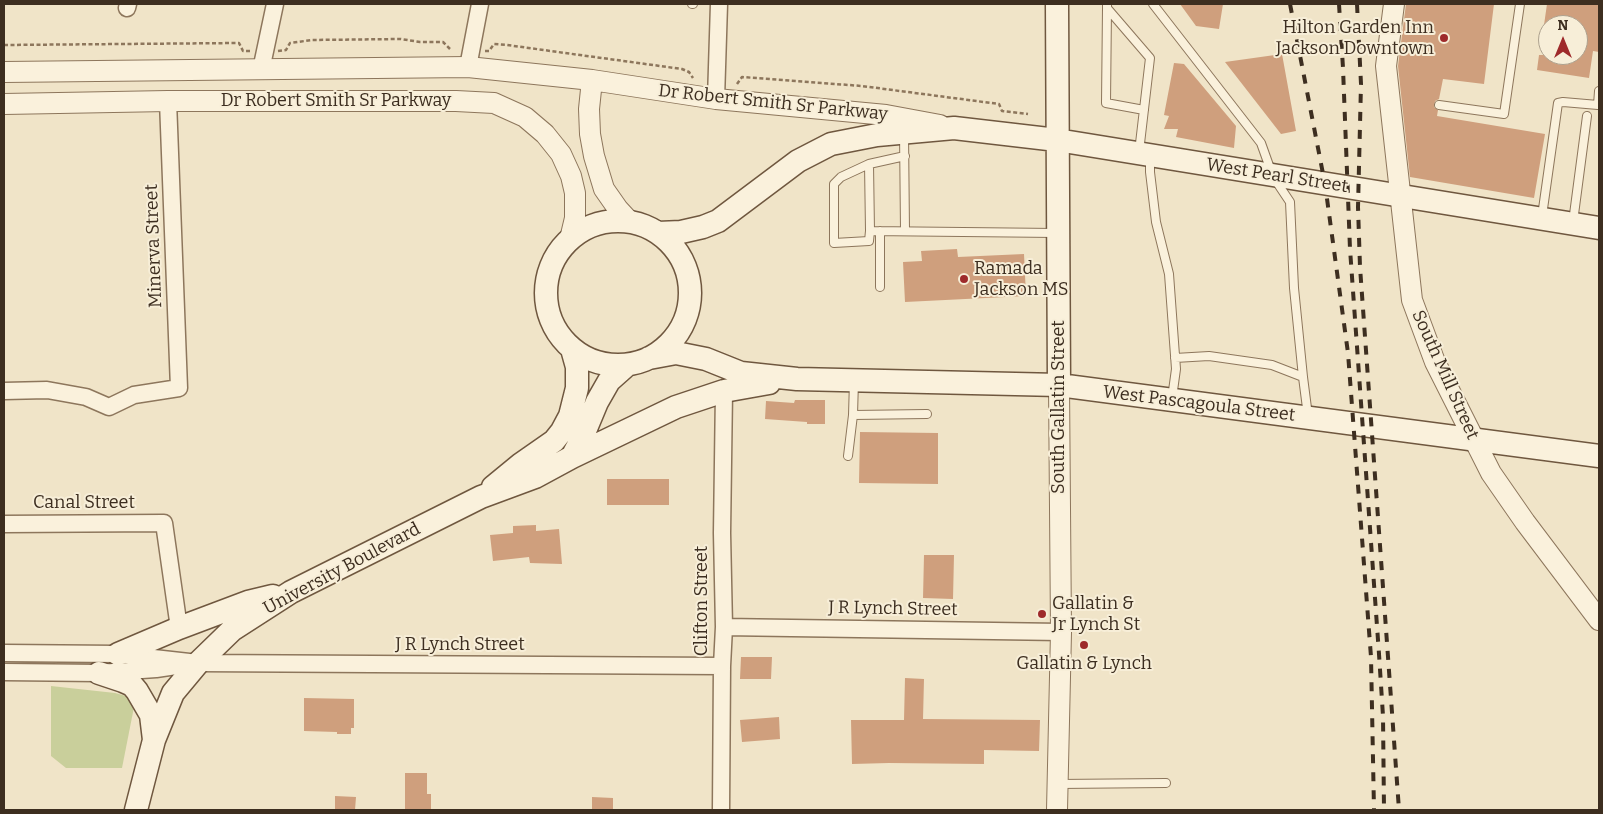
<!DOCTYPE html>
<html>
<head>
<meta charset="utf-8">
<style>
  body { margin:0 }
  #map { position:relative; width:1603px; height:814px; overflow:hidden; background:#f0e4c8; font-family:Bitter,serif }
  canvas { display:block }
  .frame { position:absolute; inset:0; border:5px solid #3d2e20; pointer-events:none }
  .north { position:absolute; left:1538px; top:15px; width:50px; height:50px; box-sizing:border-box; background:#f7eed8; border:1px solid #ada18e; border-radius:50%; rotate:0deg; font-size:14px; font-weight:700; line-height:20px; text-align:center; color:#3d2e20 }
  .north::after { content:''; display:block; margin:auto; width:18px; height:22px; background:#9e2a2b; clip-path:polygon(50% 0,100% 100%,50% 72%,0 100%) }
</style>
</head>
<body>
<div id="map">
<canvas width="1603" height="814"></canvas>
<div class="frame"></div>
<div class="north">N</div>
</div>
<script>
const ctx = document.querySelector('canvas').getContext('2d');
ctx.lineJoin = 'round';
function fill(path, color) { ctx.fillStyle = color; ctx.fill(path, 'evenodd'); }
const toPath = rows => new Path2D(rows.map(r => 'M' + r).join(''));
function strokePath(path, color, width, dash) { ctx.strokeStyle = color; ctx.lineWidth = width; ctx.lineCap = dash ? 'butt' : 'round'; ctx.setLineDash(dash || []); ctx.stroke(path); }
function write(font, color, halo, rows, align = 'center') {
  ctx.font = font + ' Bitter,serif'; ctx.lineWidth = 4; ctx.setLineDash([]); ctx.textBaseline = 'middle'; ctx.strokeStyle = halo; ctx.fillStyle = color; for (const [text, x, y, turn = 0] of rows) {
    ctx.save(); ctx.translate(x, y); ctx.rotate((+turn || 0) * Math.PI / 180); ctx.textAlign = isNaN(turn) ? turn : align; if (halo) ctx.strokeText(text, 0, 0); ctx.fillText(text, 0, 0); ctx.restore();
  }
}
fill(toPath([
  [51,686,115,693,126,696,131,701,134,707,122,768,66,768,51,756]
]), '#c9cf9b');
fill(toPath([
  [1180,4,1223,4,1219,29,1196,26],
  [1406,4,1494,4,1484,84,1443,79,1439,99,1435,101,1434,107,1438,110,1437,116,1545,134,1534,198,1410,177,1398,66],
  [1547,4,1599,4,1599,52,1593,51,1589,78,1537,70,1539,55,1578,55,1578,25,1544,25],
  [1282,54,1296,131,1281,134,1225,62],
  [1174,63,1184,64,1236,126,1234,148,1176,137,1178,129,1164,129,1169,116,1164,115],
  [957,249,958,257,1024,254,1026,296,905,302,903,262,922,261,921,251],
  [795,400,825,400,825,424,807,424,807,422,765,419,766,401,794,403],
  [860,432,938,433,938,484,859,483],
  [607,479,669,479,669,505,607,505],
  [536,525,536,531,559,529,562,564,530,563,529,557,493,561,490,535,513,533,513,526],
  [924,555,954,555,953,599,923,598],
  [741,657,772,657,771,679,740,679],
  [905,678,924,679,923,719,1040,720,1039,751,984,750,984,764,889,763,852,764,851,720,904,720],
  [304,698,354,699,354,728,351,728,351,734,337,734,337,732,304,731],
  [779,717,780,739,742,742,740,720],
  [405,773,427,773,427,794,431,794,431,810,405,810],
  [335,796,356,797,355,810,335,810],
  [592,797,613,798,613,810,592,810]
]), '#cf9f7d');
const service = toPath([
  [692,4,693,4],
  [1107,4,1107,8,1150,58,1139,152],
  [1153,4,1261,143,1271,171],
  [1107,8,1106,103,1144,110],
  [1439,105,1504,114,1520,4],
  [904,133,905,231],
  [1150,157,1150,172,1156,222,1169,274,1176,369,1172,398],
  [869,164,905,156],
  [1276,181,1290,202,1294,288,1303,377],
  [1542,216,1558,103,1563,102,1598,105,1599,91],
  [1573,222,1587,116],
  [870,231,869,241,834,243,834,184,841,177,869,164,870,231,1056,233],
  [880,231,880,287],
  [1175,358,1209,356,1272,365,1303,377,1308,416],
  [854,381,853,415,927,414],
  [848,456,853,415],
  [1058,784,1166,783]
]);
const minor = toPath([
  [127,8,128,4],
  [468,67,480,4],
  [261,70,275,4],
  [716,99,719,4],
  [4,391,47,390,86,397,109,407,134,395,179,388,168,101],
  [4,524,164,523,179,628],
  [724,627,1061,632],
  [4,653,118,654,198,663,722,666],
  [4,672,99,673,156,669,176,666],
  [721,810,722,666,724,627,722,533,724,391]
]);
const tertiary = toPath([
  [1394,4,1386,66,1412,300,1435,362,1491,473,1525,522,1599,620],
  [4,72,468,67,592,80,716,99,886,115,940,125],
  [592,80,589,109,590,134,594,156,604,189,618,209,630,222],
  [4,104,168,101,456,101,494,103,525,117,545,134,561,154,571,176,575,193,575,218,570,239],
  [1057,810,1061,632,1059,385]
]);
const secondary = toPath([
  [1057,4,1059,385],
  '546 293a72 72 0 1 1 144 0a72 72 0 1 1-144 0Z',
  [658,233,681,232,703,227,718,221,798,161,831,144,877,135,954,128,1057,140,1599,228],
  [649,358,676,353,706,359,741,373,797,379,1059,385,1599,456],
  [572,457,582,438,597,402,609,381,627,365],
  [493,487,521,464,554,441,562,431,570,416,577,388,577,367,572,349],
  [118,654,179,628,248,602,273,596],
  [99,673,123,681,132,685,137,691,151,715,154,740],
  [136,810,154,740,173,693,198,663,232,630,291,592,481,497,535,477,572,457,676,407,724,391,769,383]
]);
strokePath(service, '#8d765c', 10);
strokePath(minor, '#8d765c', 19);
strokePath(tertiary, '#8d765c', 22);
strokePath(secondary, '#6f573f', 25);
strokePath(toPath([
  [4,45,239,43,243,51,250,51],
  [278,51,286,50,290,43,312,40,401,39,420,42,443,42,450,49],
  [485,51,489,51,494,44,507,45,682,69,689,72,693,78],
  [737,84,742,77,862,86,999,104,1002,111,1028,114]
]), '#8d765c', 2.5, [4, 2.5]);
strokePath(service, '#faf1dc', 8);
strokePath(minor, '#faf1dc', 16);
strokePath(tertiary, '#faf1dc', 20);
strokePath(secondary, '#faf1dc', 22);
strokePath(toPath([
  [1290,4,1325,184,1348,353,1371,657,1374,810],
  [1339,4,1343,68,1350,249,1379,654,1383,716,1384,810],
  [1357,4,1361,84,1358,207,1360,267,1399,810]
]), '#3d2e20', 4, [9, 9]);
for (const [x, y, r, color] of [
  [1444,38,5,"#9e2a2b"],
  [964,279,5,"#9e2a2b"],
  [1042,614,5,"#9e2a2b"],
  [1084,645,5,"#9e2a2b"]
]) { const dot = new Path2D(); dot.arc(x, y, r, 0, 2 * Math.PI); ctx.fillStyle = color; ctx.fill(dot); strokePath(dot, '#f7eed8', 2); }
write('18px', '#3d2e20', '#f7eed8', [
  ["Hilton Garden Inn",1434,28,"right"],
  ["Jackson Downtown",1434,49,"right"],
  ["Ramada",974,269],
  ["Jackson MS",974,290],
  ["Gallatin &",1052,604],
  ["Jr Lynch St",1052,625],
  ["Gallatin & Lynch",1084,664,"center"]
], 'left');
write('18px', '#3d2e20', '#f7eed8', [
  ["Dr Robert Smith Sr Parkway",336,101],
  ["Dr Robert Smith Sr Parkway",773,103,6],
  ["West Pearl Street",1277,176,9],
  ["Minerva Street",154,246,-92],
  ["South Mill Street",1445,375,66],
  ["West Pascagoula Street",1199,404,7],
  ["South Gallatin Street",1059,407,-90],
  ["Canal Street",84,503],
  ["University Boulevard",342,569,-28],
  ["Clifton Street",702,601,-90],
  ["J R Lynch Street",893,609,1],
  ["J R Lynch Street",460,645]
]);
</script>
</body>
</html>
